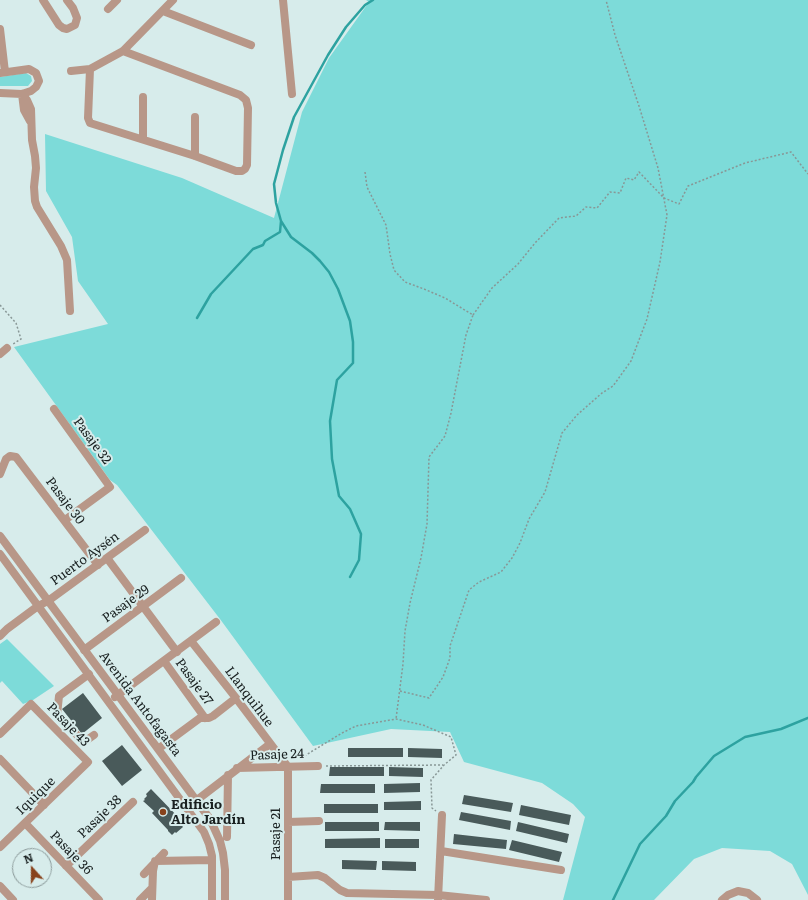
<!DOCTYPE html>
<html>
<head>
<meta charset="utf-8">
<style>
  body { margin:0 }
  #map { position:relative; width:808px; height:900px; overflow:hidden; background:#d7eceb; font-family:Literata,serif }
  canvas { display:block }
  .north { position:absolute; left:12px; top:848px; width:40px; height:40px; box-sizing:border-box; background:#d7eceb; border:1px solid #8b9a9a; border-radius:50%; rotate:339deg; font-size:11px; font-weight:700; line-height:16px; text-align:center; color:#192020 }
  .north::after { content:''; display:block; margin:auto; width:14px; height:18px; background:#88421b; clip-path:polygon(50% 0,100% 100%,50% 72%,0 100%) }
</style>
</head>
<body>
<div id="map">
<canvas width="808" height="900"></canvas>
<div class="north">N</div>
</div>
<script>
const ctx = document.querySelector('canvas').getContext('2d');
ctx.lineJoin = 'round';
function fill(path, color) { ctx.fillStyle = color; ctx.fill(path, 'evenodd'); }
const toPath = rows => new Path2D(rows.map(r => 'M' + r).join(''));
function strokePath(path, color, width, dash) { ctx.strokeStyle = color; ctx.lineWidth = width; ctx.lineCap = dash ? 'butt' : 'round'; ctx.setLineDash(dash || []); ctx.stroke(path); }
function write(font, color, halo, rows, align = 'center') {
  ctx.font = font + ' Literata,serif'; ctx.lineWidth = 4; ctx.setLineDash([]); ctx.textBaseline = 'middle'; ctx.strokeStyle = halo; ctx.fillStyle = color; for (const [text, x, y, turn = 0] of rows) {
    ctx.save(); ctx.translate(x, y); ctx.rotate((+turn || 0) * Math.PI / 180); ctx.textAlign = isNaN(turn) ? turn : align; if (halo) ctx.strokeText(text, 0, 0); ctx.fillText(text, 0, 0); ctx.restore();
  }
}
fill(toPath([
  [366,0,808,0,808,895,792,864,770,851,722,848,694,859,654,900,563,900,585,817,573,804,542,783,464,762,450,732,391,729,313,746,220,619,117,485,110,480,14,347,108,324,78,281,72,237,46,191,45,134,182,178,274,218,302,112,329,58,369,2],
  [26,73,31,76,32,81,28,86,0,86,0,77],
  [7,639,54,686,33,700,23,704,2,681,0,683,0,644]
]), '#7ddbd9');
strokePath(toPath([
  [197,318,211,294,253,249,263,245,265,241,280,232,281,221],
  [350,577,359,560,361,534,350,509,339,496,332,459,330,421,337,380,353,363,353,342,350,321,338,289,329,272,320,261,312,253,291,237,281,221,276,203,274,184,283,150,294,117,328,55,346,27,365,5,373,0],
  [613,900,640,844,666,816,675,801,693,782,696,777,714,756,745,737,781,729,808,718]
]), '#2da2a0', 2.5);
fill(toPath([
  [83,693,102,718,82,734,62,709],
  [122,745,142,770,122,786,102,761],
  [348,748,403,748,403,757,348,757],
  [408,748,442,749,442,758,408,757],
  [330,767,384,767,384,776,329,776],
  [389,767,423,768,423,777,389,776],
  [420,783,420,792,384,793,384,784],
  [321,784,375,784,375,793,320,793],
  [151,789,180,819,178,821,183,827,176,833,175,832,172,835,168,831,168,830,152,813,154,811,143,801,145,800,144,799,147,796,146,794],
  [464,795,513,803,511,812,462,804],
  [421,801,421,810,384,810,384,802],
  [324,804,378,804,378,813,324,813],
  [521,805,571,815,569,825,519,815],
  [461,812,511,821,510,830,459,820],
  [325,822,379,822,379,831,325,831],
  [385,822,420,822,420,831,384,830],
  [518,822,569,834,567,843,516,831],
  [454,834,507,840,506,849,453,844],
  [380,838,380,848,325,848,325,839],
  [385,839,419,839,419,848,385,848],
  [512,840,562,852,559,862,509,850],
  [342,860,377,861,376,870,342,869],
  [382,861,416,862,416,871,382,870]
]), '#495a5a');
strokePath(toPath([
  [365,172,367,187,386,225,390,254,394,270,405,282,424,289,445,298,473,315,466,335,451,413,445,436,429,457,427,524,421,558,410,603,405,631,403,664,396,719],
  [0,305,16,323,21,339,13,344],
  [473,315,492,288,518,264,535,243,559,218,576,216,586,207,597,208,610,192,620,193,626,178,634,180,639,172,664,198,679,204,688,186,745,163,791,152,808,174],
  [400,691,429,698,443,677,450,658,450,646,469,590,479,582,501,572,512,558,520,543,529,519,545,492,562,433,577,415,602,393,613,386,631,361,647,319,660,262,667,215,658,168,639,106,615,35,606,0],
  [301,758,342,733,356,726,396,719,423,725,451,737,456,755,444,765,431,780,432,808,436,811],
  [326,766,443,765]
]), '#889796', 1.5, [2, 2]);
strokePath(toPath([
  [43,0,59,25,63,28,67,29,75,25,77,18,73,8,67,0],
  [283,0,292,94],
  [108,9,117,0],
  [163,11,251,45],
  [0,29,5,72],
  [90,69,88,118,90,123,195,156,236,171,242,171,245,169,247,165,248,108,246,100,240,95,123,51],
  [71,71,90,69,123,51,173,0],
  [0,73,29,69,36,73,39,81,36,87,31,91,22,94,0,93],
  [22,94,27,100,31,109,32,140,35,156,36,168,34,187,35,201,37,207,61,246,67,260,70,311],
  [22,94,24,110,30,121],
  [195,117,195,156],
  [143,139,143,97],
  [0,354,7,348],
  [54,409,110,487,65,520],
  [0,474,6,459,10,456,16,457,98,565],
  [0,536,210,819,220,841,223,853,225,870,225,900],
  [0,554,204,832,209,844,212,856,212,900],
  [107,558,177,652],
  [0,636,7,629,38,606,48,601,145,530],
  [191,641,236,698,288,767],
  [84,650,181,578],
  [164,661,205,718],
  [89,674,59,696,57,715,84,742,94,735],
  [115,697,216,622],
  [0,734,31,704,88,762,0,847],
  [158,749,200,718,209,718,213,716,236,698],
  [0,759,44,805],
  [237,768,318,766],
  [197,800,270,744],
  [288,822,319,821],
  [25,823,99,900],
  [227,837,228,775],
  [441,851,561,870],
  [66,866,133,802],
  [144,874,164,853],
  [288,877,318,875,325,878,340,890,347,893,438,895,486,900],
  [0,886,13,900],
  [438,899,442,815],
  [140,900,152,888],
  [152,900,153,871,155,861,212,860],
  [288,900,288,767],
  [722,900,728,895,738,891,748,893,757,900]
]), '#b89788', 8);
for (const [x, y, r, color] of [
  [163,812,4,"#88421b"]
]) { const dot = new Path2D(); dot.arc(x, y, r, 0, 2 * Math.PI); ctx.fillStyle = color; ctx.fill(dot); strokePath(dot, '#d7eceb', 1.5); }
write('13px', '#192020', '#d7eceb', [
  ["Pasaje 32",92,441,54],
  ["Pasaje 30",65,501,53],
  ["Puerto Aysén",85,559,-36],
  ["Pasaje 29",126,604,-36],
  ["Pasaje 27",194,682,54],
  ["Llanquihue",249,697,53],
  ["Avenida Antofagasta",140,704,53],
  ["Pasaje 43",68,725,46],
  ["Pasaje 24",277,755,-2],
  ["Iquique",36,796,-44],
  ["Pasaje 38",100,817,-44],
  ["Pasaje 21",276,834,-90],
  ["Pasaje 36",71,853,46]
]);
write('bold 13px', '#192020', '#d7eceb', [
  ["Edificio",171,805],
  ["Alto Jardín",171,820]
], 'left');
</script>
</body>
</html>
